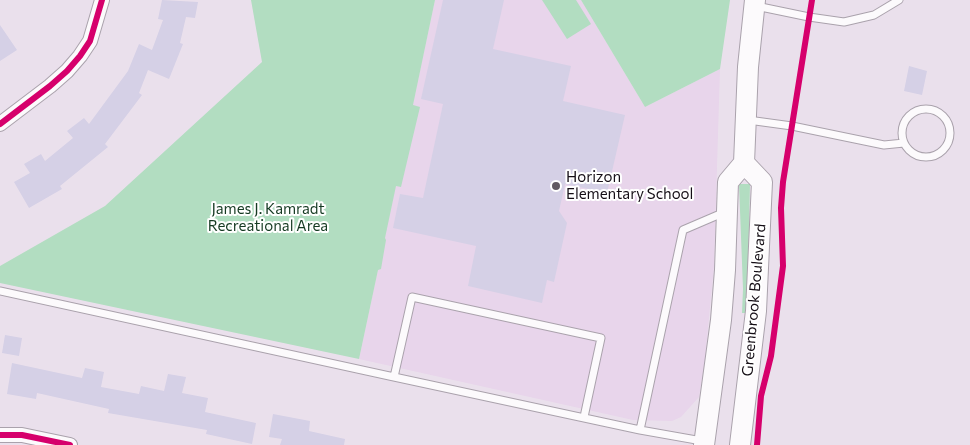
<!DOCTYPE html>
<html>
<head>
<meta charset="utf-8">
<style>
  body { margin:0 }
  canvas { display:block; background:#eae0ec }
</style>
</head>
<body>
<canvas width="970" height="445"></canvas>
<script>
const ctx = document.querySelector('canvas').getContext('2d');
ctx.lineJoin = 'round';
function fill(path, color) { ctx.fillStyle = color; ctx.fill(path, 'evenodd'); }
const toPath = rows => new Path2D(rows.map(r => 'M' + r).join(''));
function strokePath(path, color, width, dash) { ctx.strokeStyle = color; ctx.lineWidth = width; ctx.lineCap = dash ? 'butt' : 'round'; ctx.setLineDash(dash || []); ctx.stroke(path); }
function write(font, color, halo, rows, align = 'center') {
  ctx.font = font + ' Commissioner,sans-serif'; ctx.lineWidth = 4; ctx.setLineDash([]); ctx.textBaseline = 'middle'; ctx.strokeStyle = halo; ctx.fillStyle = color; for (const [text, x, y, turn = 0] of rows) {
    ctx.save(); ctx.translate(x, y); ctx.rotate((+turn || 0) * Math.PI / 180); ctx.textAlign = isNaN(turn) ? turn : align; if (halo) ctx.strokeText(text, 0, 0); ctx.fillText(text, 0, 0); ctx.restore();
  }
}
fill(toPath([
  [435,0,581,0,645,107,720,69,714,266,705,359,699,397,681,417,672,421,633,420,359,359]
]), '#e8d5eb');
fill(toPath([
  [251,0,435,0,413,105,420,107,401,187,396,186,385,238,386,240,381,269,378,270,359,359,0,283,0,266,105,206,262,62],
  [542,0,576,0,591,24,567,39],
  [581,0,730,0,720,69,645,107],
  [739,184,750,184,748,274,745,313,742,313,743,289]
]), '#b2ddc1');
fill(toPath([
  [162,0,198,2,195,18,186,17,180,43,183,44,169,79,148,70,139,93,142,95,105,144,108,147,60,186,62,189,29,208,14,182,30,173,24,164,41,154,45,161,73,138,67,131,84,118,89,124,128,71,139,44,152,50,163,20,158,19],
  [443,0,504,0,493,49,571,66,563,101,625,115,607,193,565,184,559,211,567,223,554,282,547,280,542,303,468,286,476,246,393,228,400,194,423,198,443,104,421,99],
  [0,25,17,50,0,61],
  [909,66,927,71,922,95,904,91],
  [5,335,22,338,19,356,2,353],
  [12,363,82,378,85,368,104,372,101,387,139,394,141,386,164,391,168,374,186,377,182,393,208,398,205,412,256,423,252,444,206,434,207,430,108,413,109,409,37,393,36,399,7,394],
  [273,414,310,421,309,431,345,439,344,445,280,445,282,439,269,437]
]), '#d5d0e6');
const lane = toPath([
  [756,6,809,17,844,22,874,15,899,0],
  '902 133a24 24 0 1 1 48 0a24 24 0 1 1-48 0Z',
  [748,120,792,126,884,145,904,143],
  [0,291,394,377],
  [584,417,601,338,412,297,394,377,640,430,702,441],
  [640,430,683,230,725,212]
]);
const street = toPath([
  [0,124,50,86,67,71,80,56,90,41,102,0],
  [0,435,22,435,70,445]
]);
const secondary = toPath([
  [704,445,721,320,725,270,728,182,744,163,748,67,755,0],
  [740,445,756,311,762,182,744,163]
]);
strokePath(lane, '#aaa2ac', 9);
strokePath(street, '#aaa2ac', 16);
strokePath(secondary, '#aaa2ac', 22);
strokePath(lane, '#fcfafc', 7);
strokePath(street, '#fcfafc', 14);
strokePath(secondary, '#fcfafc', 20);
strokePath(toPath([
  [0,124,50,86,67,71,80,56,90,41,102,0],
  [0,435,22,435,70,445],
  [757,445,761,396,771,356,783,266,781,208,783,182,812,0]
]), '#d6006c', 6);
for (const [x, y, r, color] of [
  [556,186,5,"#605861"]
]) { const dot = new Path2D(); dot.arc(x, y, r, 0, 2 * Math.PI); ctx.fillStyle = color; ctx.fill(dot); strokePath(dot, '#fff', 2); }
write('15px', '#150e16', '#fff', [
  ["Horizon",566,177],
  ["Elementary School",566,194]
], 'left');
write('15px', '#153a22', '#fff', [
  ["James J. Kamradt",268,209],
  ["Recreational Area",268,226]
]);
write('15px', '#150e16', '#fff', [
  ["Greenbrook Boulevard",754,300,-85]
]);
</script>
</body>
</html>
